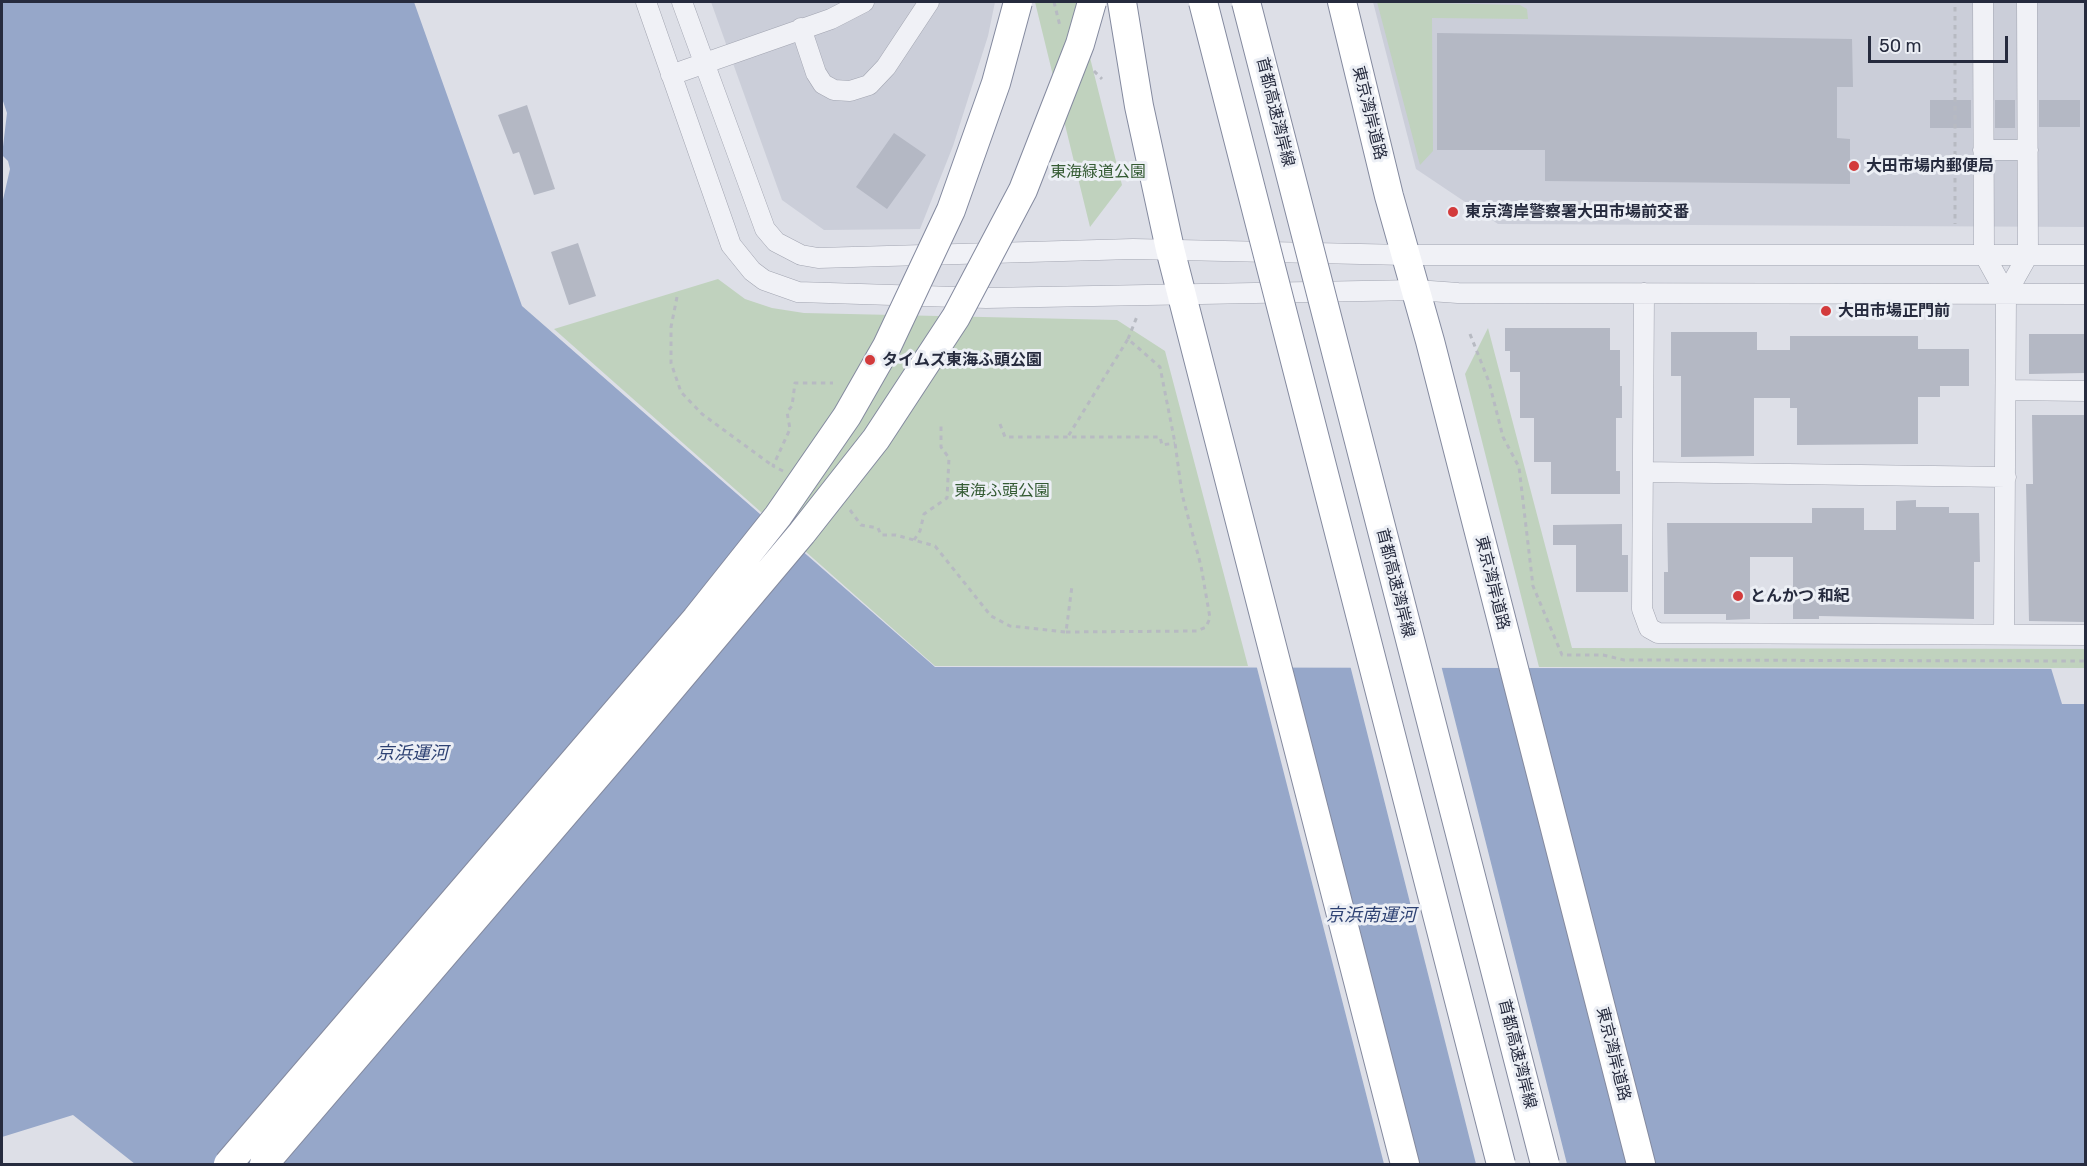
<!DOCTYPE html>
<html>
<head>
<meta charset="utf-8">
<style>
  body { margin:0 }
  #map { position:relative; width:2087px; height:1166px; overflow:hidden; background:#dddfe7; font-family:Rubik,sans-serif }
  canvas { display:block }
  .frame { position:absolute; inset:0; border:3px solid #262b3e; pointer-events:none }
  .scale { position:absolute; left:1868px; top:36px; width:140px; height:27px; box-sizing:border-box; border:3px solid #262b3e; border-top:0; padding-left:8px; font-size:18px; line-height:21px; white-space:nowrap; color:#262b3e; -webkit-text-stroke:4px #eceff5; paint-order:stroke }
</style>
</head>
<body>
<div id="map">
<canvas width="2087" height="1166"></canvas>
<div class="frame"></div>
<div class="scale">50 m</div>
</div>
<script>
const ctx = document.querySelector('canvas').getContext('2d');
ctx.lineJoin = 'round';
function fill(path, color) { ctx.fillStyle = color; ctx.fill(path, 'evenodd'); }
const toPath = rows => new Path2D(rows.map(r => 'M' + r).join(''));
function strokePath(path, color, width, dash) { ctx.strokeStyle = color; ctx.lineWidth = width; ctx.lineCap = dash ? 'butt' : 'round'; ctx.setLineDash(dash || []); ctx.stroke(path); }
function write(font, color, halo, rows, align = 'center') {
  ctx.font = font + ' Rubik,"Noto Sans JP",sans-serif'; ctx.lineWidth = 6; ctx.setLineDash([]); ctx.textBaseline = 'middle'; ctx.strokeStyle = halo; ctx.fillStyle = color; for (const [text, x, y, turn = 0] of rows) {
    ctx.save(); ctx.translate(x, y); ctx.rotate((+turn || 0) * Math.PI / 180); ctx.textAlign = isNaN(turn) ? turn : align; if (halo) ctx.strokeText(text, 0, 0); ctx.fillText(text, 0, 0); ctx.restore();
  }
}
fill(toPath([
  [711,2,995,2,988,36,953,146,920,229,824,230,782,200],
  [1373,2,2085,2,2085,227,1498,224,1416,169]
]), '#cbced9');
fill(toPath([
  [1035,2,1076,2,1122,185,1090,227],
  [1377,2,1520,5,1527,9,1528,19,1432,18,1433,151,1420,165],
  [718,279,745,299,772,308,804,313,1117,320,1165,351,1248,666,935,666,554,329],
  [1488,328,1572,648,2085,649,2085,668,1539,667,1465,374]
]), '#c0d2be');
fill(toPath([
  [2,2,414,2,522,306,935,667,2085,669,2085,1164,135,1164,73,1115,2,1137,2,204,10,169,8,161,2,155,7,113,2,98]
]), '#96a7c9');
fill(toPath([
  [1256,664,1287,664,1415,1164,1384,1164],
  [1350,665,1441,665,1567,1164,1476,1164],
  [2051,668,2085,668,2085,704,2062,704]
]), '#dddfe7');
fill(toPath([
  [1437,33,1852,39,1853,87,1837,87,1837,138,1850,139,1850,184,1545,181,1545,150,1437,150],
  [1930,100,1971,100,1971,128,1930,128],
  [1995,100,2015,100,2015,128,1995,128],
  [2039,100,2080,100,2080,127,2039,127],
  [527,105,555,189,534,195,519,152,513,154,498,115],
  [894,133,926,155,887,209,856,187],
  [578,243,596,296,569,305,551,252],
  [1505,328,1610,328,1610,350,1620,350,1620,386,1622,386,1622,418,1616,418,1616,471,1620,471,1620,494,1551,494,1551,462,1534,462,1534,418,1520,418,1520,372,1510,372,1510,351,1505,351],
  [1671,332,1757,332,1757,350,1790,350,1790,336,1918,336,1918,349,1969,349,1969,386,1940,386,1940,397,1918,397,1918,444,1797,445,1797,408,1790,408,1790,398,1754,398,1754,456,1681,457,1681,376,1671,376],
  [2029,334,2085,334,2085,373,2029,374],
  [2032,415,2085,415,2085,622,2029,621,2026,484,2033,484],
  [1916,500,1916,507,1949,507,1949,513,1979,513,1980,562,1974,562,1974,619,1819,616,1819,619,1793,619,1793,557,1750,557,1750,619,1726,620,1726,614,1664,614,1664,572,1668,572,1667,523,1812,523,1812,508,1864,508,1864,530,1896,530,1896,501],
  [1622,524,1622,555,1628,555,1628,592,1576,592,1576,545,1553,545,1553,525]
]), '#b4b8c4');
const minor = toPath([
  [646,2,731,245,752,271,764,280,798,292,986,298,1416,290,1458,293,2086,294],
  [682,2,765,229,776,242,801,255,818,258,1133,249,1406,255,2086,255],
  [1983,2,1984,254,2006,294,2004,634],
  [801,28,816,73,823,84,834,90,850,91,869,85,886,67,929,2],
  [671,75,831,19,864,2],
  [1983,150,2028,150],
  [1644,293,1642,609,1649,628,1658,633,2086,635],
  [2006,294,2028,255,2027,2],
  [2006,390,2086,391],
  [1643,472,2006,477]
]);
const highway = toPath([
  [1122,2,1139,106,1170,249,1405,1164],
  [1342,2,1389,196,1430,341,1641,1164]
]);
strokePath(minor, '#a2a5b1', 21);
strokePath(highway, '#848a9f', 30);
strokePath(toPath([
  [1054,2,1060,26],
  [1955,7,1955,224],
  [1094,71,1102,79],
  [677,297,671,327,671,363,681,392,702,414,773,466],
  [1470,334,1489,382,1503,437,1519,467,1533,586,1562,655,1603,655,1624,660,2086,661],
  [1128,339,1138,314],
  [1000,424,1005,437,1160,437,1162,445,1175,443],
  [783,471,773,466,790,429,787,412,792,406,795,383,833,383],
  [850,510,861,525,878,528,881,535,896,535,935,546,991,616,1010,626,1066,632,1072,586],
  [914,540,920,531,924,514,947,498,949,458,941,447,941,424],
  [1066,632,1197,631,1206,627,1210,618,1201,566,1182,494,1175,443,1160,367,1128,339,1067,438]
]), '#b7bac2', 3, [4.5, 4.5]);
strokePath(minor, '#f0f1f6', 20);
strokePath(highway, '#fff', 28);
const highwayBridge = toPath([
  [1203,2,1501,1164],
  [1246,2,1545,1164],
  [228,1164,696,619,778,516,847,416,887,346,951,210,996,83,1018,2],
  [264,1164,632,735,802,533,876,439,956,317,1023,190,1080,44,1092,2]
]);
strokePath(highwayBridge, '#848a9f', 30, []);
strokePath(highwayBridge, '#fff', 28);
for (const [x, y, r, color] of [
  [1854,166,6,"#d33b3c"],
  [1453,212,6,"#d33b3c"],
  [1826,311,6,"#d33b3c"],
  [870,360,6,"#d33b3c"],
  [1738,596,6,"#d33b3c"]
]) { const dot = new Path2D(); dot.arc(x, y, r, 0, 2 * Math.PI); ctx.fillStyle = color; ctx.fill(dot); strokePath(dot, '#eceff5', 2); }
write('16px', '#262b3e', '#eceff5', [
  ["首都高速湾岸線",1275,112,76],
  ["東京湾岸道路",1369,113,76],
  ["首都高速湾岸線",1395,583,76],
  ["東京湾岸道路",1492,583,76],
  ["首都高速湾岸線",1517,1054,76],
  ["東京湾岸道路",1613,1054,76]
]);
write('bold 16px', '#262b3e', '#eceff5', [
  ["大田市場内郵便局",1866,166],
  ["東京湾岸警察署大田市場前交番",1465,212],
  ["大田市場正門前",1838,311],
  ["タイムズ東海ふ頭公園",882,360],
  ["とんかつ 和紀",1750,596]
], 'left');
write('16px', '#345b33', '#eceff5', [
  ["東海緑道公園",1098,172],
  ["東海ふ頭公園",1002,491]
]);
write('italic 18px', '#2f4374', '#eceff5', [
  ["京浜運河",412,754],
  ["京浜南運河",1371,916]
]);
</script>
</body>
</html>
